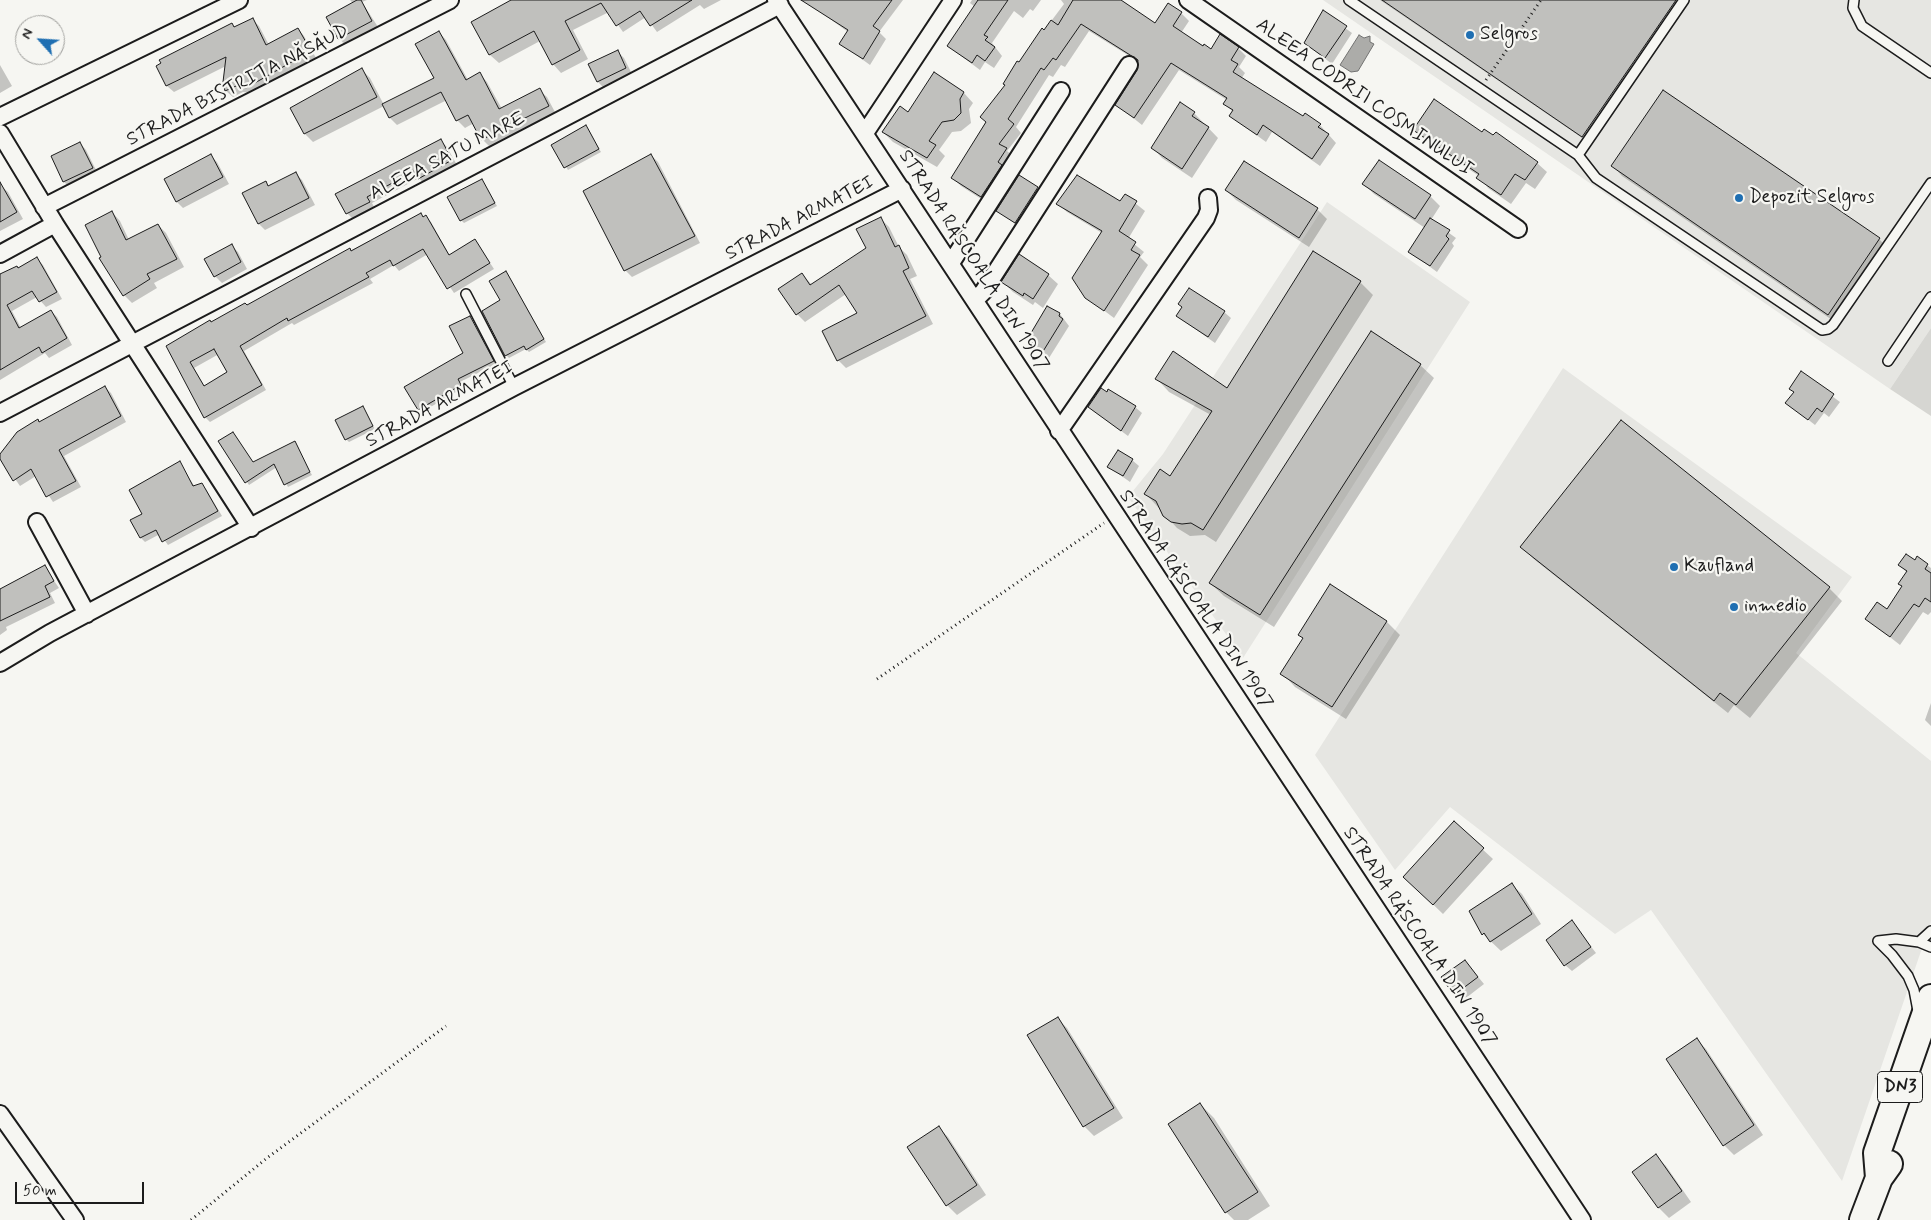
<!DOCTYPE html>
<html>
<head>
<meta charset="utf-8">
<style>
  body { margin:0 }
  #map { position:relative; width:1931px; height:1220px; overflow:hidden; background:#f6f6f2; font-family:Mynerve,sans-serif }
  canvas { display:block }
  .north { position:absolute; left:15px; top:15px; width:50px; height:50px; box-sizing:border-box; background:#f6f6f2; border:1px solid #9f9f9c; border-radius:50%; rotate:296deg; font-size:14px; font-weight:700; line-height:20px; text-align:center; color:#1c1c1c }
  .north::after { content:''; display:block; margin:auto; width:18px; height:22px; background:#1f6fb2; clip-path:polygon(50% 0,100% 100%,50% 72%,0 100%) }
  .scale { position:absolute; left:15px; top:1182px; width:129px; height:22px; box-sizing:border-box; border:2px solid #1c1c1c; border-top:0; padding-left:6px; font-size:15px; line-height:18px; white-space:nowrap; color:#1c1c1c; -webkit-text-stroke:4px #f6f6f2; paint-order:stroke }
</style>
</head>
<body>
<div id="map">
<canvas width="1931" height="1220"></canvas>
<div class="north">N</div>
<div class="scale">50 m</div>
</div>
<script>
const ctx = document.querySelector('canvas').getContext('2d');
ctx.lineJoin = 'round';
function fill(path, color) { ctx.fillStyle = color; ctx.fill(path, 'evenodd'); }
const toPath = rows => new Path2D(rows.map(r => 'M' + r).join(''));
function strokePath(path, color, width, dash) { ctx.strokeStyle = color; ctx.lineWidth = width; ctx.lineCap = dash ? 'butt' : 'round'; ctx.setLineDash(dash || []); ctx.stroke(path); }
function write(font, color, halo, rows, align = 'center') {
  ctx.font = font + ' Mynerve,sans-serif'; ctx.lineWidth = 4.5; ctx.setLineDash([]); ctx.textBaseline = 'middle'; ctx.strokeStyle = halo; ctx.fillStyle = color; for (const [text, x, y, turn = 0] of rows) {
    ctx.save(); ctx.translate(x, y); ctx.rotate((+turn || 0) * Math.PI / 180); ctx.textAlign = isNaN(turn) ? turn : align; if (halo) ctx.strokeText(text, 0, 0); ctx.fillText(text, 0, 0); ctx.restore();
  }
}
fill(toPath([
  [1323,0,1931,0,1931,328,1890,389],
  [1327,202,1470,302,1243,658,1128,497,1163,454],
  [1563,368,1852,577,1796,653,1931,761,1931,922,1842,1181,1651,910,1615,934,1450,807,1395,870,1315,755]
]), '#e6e6e2');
fill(toPath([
  [1931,328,1931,416,1890,389]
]), '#d6d6d2');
const water = toPath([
  [1359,35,1364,38,1370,36,1370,42,1374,44,1358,71,1351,72,1340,65,1359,35]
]);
fill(water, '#acaca9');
strokePath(water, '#727271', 1);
fill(toPath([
  [350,0,367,0,362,2,378,27,345,45,339,38,353,3],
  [513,0,721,0,704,9,700,5,657,32,646,17,623,32,609,12,573,30,588,59,561,73,553,64,540,41,499,63,490,55,473,22],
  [820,0,903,0,879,32,886,39,870,65,841,44,848,32,815,8],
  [972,0,1041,0,1033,11,1030,9,1023,18,1014,11,992,43,1002,56,994,68,985,62,980,70,948,46,975,7,970,3],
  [1061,0,1121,0,1156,25,1181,13,1189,21,1181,33,1211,50,1238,48,1246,56,1239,67,1245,73,1241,79,1303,118,1320,125,1336,143,1320,166,1272,132,1266,142,1230,116,1233,112,1225,104,1227,100,1179,70,1142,125,1117,105,1139,71,1139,62,1089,31,1065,67,1061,65,1053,77,1049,75,1016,127,1021,133,1007,151,1014,157,989,204,961,186,953,178,1019,64,1064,4],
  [1380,0,1689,0,1591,144],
  [1323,12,1352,33,1332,64,1305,43],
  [252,19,259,26,269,45,298,29,304,36,316,58,252,93,243,92,233,97,226,91,226,66,174,92,167,86,157,66,232,24,235,28],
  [439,32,446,40,468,80,480,74,487,82,502,109,539,90,547,97,556,114,490,147,482,139,474,123,465,128,457,120,447,100,397,125,390,118,384,106,313,142,305,134,292,109,362,70,370,78,384,105,436,78],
  [617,51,624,58,632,74,604,88,598,82,590,65],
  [0,65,12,86,0,93],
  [934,74,964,93,973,103,969,109,971,123,961,131,952,132,939,150,945,156,937,167,893,142,883,132,908,113],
  [1194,113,1218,138,1192,178,1162,158,1153,148],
  [586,127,601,152,568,170,553,146],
  [1415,130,1483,134,1537,163,1547,172,1535,189,1526,183,1511,204,1488,188,1479,176,1424,139],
  [441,141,447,147,458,167,425,185,419,178,372,203,375,209,354,220,347,213,337,194],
  [80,143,86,150,98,174,71,188,64,182,52,157],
  [651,155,658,162,700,243,632,277,625,270],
  [211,156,217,162,229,184,183,208,177,202],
  [1244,162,1317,209,1327,219,1309,247,1236,200,1226,190],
  [1379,162,1430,196,1440,206,1431,220,1456,238,1452,243,1454,246,1437,272,1410,252,1425,228,1374,194,1364,184],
  [1613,166,1879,239,1889,249,1838,324,1622,176],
  [296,174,302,180,315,205,265,230,259,224,244,194,265,183,269,187],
  [1019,177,1044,195,1022,229,998,211],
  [482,180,497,206,464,223,461,220],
  [0,185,8,192,23,219,0,231],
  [1125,195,1145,211,1128,239,1144,252,1140,257,1148,265,1114,318,1086,297,1102,233,1067,212,1058,204,1121,203],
  [112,212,120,221,129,240,158,225,166,233,184,267,154,283,157,288,132,303,124,295],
  [420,214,431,222,450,256,475,240,494,269,454,293,428,254,399,271,394,265,370,279,373,283,294,325,292,323,244,351,266,390,210,422,205,417,167,347],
  [219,354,229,373,205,387,194,368],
  [881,219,889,227,899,247,907,255,917,276,910,279,933,324,846,368,838,360,859,313,846,294,805,322,797,314,802,274,812,285,867,249],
  [232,246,238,252,247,269,222,283,215,276],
  [37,259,43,265,62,299,46,307,37,297,12,311,21,328,51,311,57,317,72,345,49,358,45,353,0,380,0,276],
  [1048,275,1058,284,1043,308,1035,302,1033,305,1013,292,1003,282],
  [509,276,546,342,529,352,526,349,509,358,506,355,502,300],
  [1360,282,1373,295,1216,542,1205,535,1190,536,1177,528,1146,494,1171,478,1211,415,1169,392,1157,379,1227,390],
  [1224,312,1231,318,1215,343,1177,316],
  [1060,314,1069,326,1049,358,1029,337],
  [470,317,496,364,460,382,463,388,422,412,419,409,465,354],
  [1420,365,1434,378,1274,627,1224,596,1210,583],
  [1801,373,1840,402,1829,417,1824,413,1815,425,1787,403,1795,393],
  [105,387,111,393,126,422,64,456,81,487,53,502,36,476,20,486,0,457,40,423],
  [363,407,375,429,349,442,346,439],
  [1089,407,1135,407,1142,413,1128,436],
  [220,442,253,463,294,443,312,475,288,487,277,467,249,485],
  [1132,460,1139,466,1130,482,1109,467],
  [179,463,195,487,201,484,206,489,222,516,168,545,160,534,145,542,141,538,144,515],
  [1522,547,1829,588,1842,601,1750,718,1734,705,1728,713,1535,560],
  [1917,558,1931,568,1931,612,1928,615,1923,612,1900,645,1867,619,1887,610,1903,587,1907,573,1900,565,1915,562],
  [44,566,59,588,50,593,55,603,6,627,7,630,0,635,0,596],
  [1331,586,1387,622,1400,635,1346,719,1295,687,1282,673,1304,639,1300,635],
  [1931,703,1931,726,1925,720],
  [1454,823,1493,859,1443,914,1415,887],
  [1512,885,1522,894,1541,924,1501,951,1483,934],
  [1572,922,1596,953,1572,971,1565,965],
  [1465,961,1484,984,1462,1001,1443,978],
  [1057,1018,1067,1028,1123,1118,1094,1136,1084,1126],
  [1696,1039,1706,1049,1763,1135,1734,1155,1724,1145],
  [1200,1104,1214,1118,1270,1206,1248,1220,1234,1220,1226,1212],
  [938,1127,948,1137,986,1195,957,1215,947,1205],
  [1656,1156,1666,1166,1691,1202,1669,1218,1659,1208,1634,1172]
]), '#0003');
const building = toPath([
  [357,0,361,0,372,21,338,39,326,17,357,0],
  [511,0,692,0,650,26,640,11,616,26,601,3,565,21,580,50,552,65,534,31,489,55,471,22,511,0],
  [801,0,892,0,873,26,880,31,863,59,839,44,848,30,801,0],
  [978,0,1008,0,984,35,988,37,985,40,995,47,985,61,977,55,972,63,947,46,978,0],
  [1073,0,1121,0,1155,23,1168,3,1182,12,1173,26,1203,46,1204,44,1211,49,1220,34,1239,47,1231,60,1238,64,1233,72,1303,116,1305,113,1321,124,1318,127,1329,134,1312,159,1263,125,1257,135,1229,116,1233,110,1223,104,1227,98,1171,63,1134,118,1115,105,1137,70,1138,60,1081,24,1056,60,1053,58,1044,70,1041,68,1008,119,1014,124,999,144,1007,148,998,162,1002,165,981,197,951,178,986,122,980,117,1005,85,1003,84,1017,61,1019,62,1042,28,1044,30,1051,20,1058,25,1073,0],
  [1382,0,1676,0,1582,137,1382,0],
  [1323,10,1347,26,1325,58,1304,43,1323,10],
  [253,18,266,45,298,28,311,51,246,88,236,86,225,91,223,82,226,57,166,86,156,66,161,63,159,60,232,23,234,27,253,18],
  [439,31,466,80,480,72,499,109,540,88,549,106,481,140,468,115,456,121,441,92,389,118,382,104,434,78,415,44,439,31],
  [618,50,626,68,597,82,588,64,618,50],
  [362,68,377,97,304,134,290,108,362,68],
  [934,72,964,92,960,99,961,113,954,120,942,122,929,141,936,145,927,158,882,132,900,106,908,112,934,72],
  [1663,90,1880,238,1828,315,1611,166,1663,90],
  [1434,99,1482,132,1484,129,1493,135,1496,132,1538,162,1525,180,1515,174,1501,195,1476,178,1479,174,1413,130,1434,99],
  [1180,102,1195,112,1192,116,1209,127,1182,169,1151,148,1180,102],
  [586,125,599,149,564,168,551,145,586,125],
  [441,139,452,160,418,179,414,171,367,197,370,202,346,214,335,194,441,139],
  [80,142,93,168,63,182,51,156,80,142],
  [211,154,223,177,176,202,164,179,211,154],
  [651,154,695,236,624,271,583,191,651,154],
  [1379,160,1431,195,1415,219,1362,184,1379,160],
  [1244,161,1318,208,1299,238,1225,190,1244,161],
  [296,172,309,198,258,224,242,193,266,181,268,186,296,172],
  [1019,175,1038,187,1015,223,996,211,1019,175],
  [1077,175,1120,201,1125,194,1137,201,1119,231,1136,242,1131,250,1140,255,1104,311,1085,298,1072,278,1102,231,1056,204,1077,175],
  [482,179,495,203,460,221,447,197,482,179],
  [0,182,17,212,0,222,0,182],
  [112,211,126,240,158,224,177,259,147,274,150,279,123,296,99,258,101,257,85,225,112,211],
  [421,213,423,217,426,215,449,255,475,239,490,263,447,289,423,249,393,266,390,260,366,273,369,277,288,321,287,318,240,346,262,385,204,418,166,346,210,320,211,322,245,303,247,305,350,248,351,251,421,213],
  [214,349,227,372,204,386,190,362,214,349],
  [881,217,895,247,899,245,909,268,903,271,926,316,837,361,822,331,857,313,839,285,796,315,778,289,802,273,810,285,866,248,856,229,881,217],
  [1430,218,1450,230,1446,236,1449,239,1430,266,1408,252,1430,218],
  [232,244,241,262,214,277,204,259,232,244],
  [1313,251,1361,281,1203,530,1191,523,1182,524,1171,522,1163,516,1156,501,1144,494,1160,469,1170,476,1212,411,1155,379,1173,351,1227,388,1313,251],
  [1019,254,1049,274,1033,299,1024,293,1023,296,1001,282,1019,254],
  [37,257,57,292,39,302,32,291,7,305,19,328,51,310,67,338,42,353,39,347,0,370,0,274,17,266,18,268,37,257],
  [506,271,544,339,526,350,524,346,505,356,482,311,500,300,489,281,506,271],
  [1189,288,1225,311,1208,337,1176,316,1182,307,1178,304,1189,288],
  [1047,306,1060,313,1059,316,1063,319,1042,353,1028,338,1047,306],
  [470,316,494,361,458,379,461,385,418,410,404,387,463,353,449,326,470,316],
  [1371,331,1421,364,1260,615,1209,583,1371,331],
  [1801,371,1834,394,1822,412,1817,408,1808,420,1785,403,1794,392,1789,389,1801,371],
  [105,386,121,416,59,450,76,481,46,497,31,469,13,481,0,459,0,454,17,432,38,419,39,422,105,386],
  [1101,388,1107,392,1108,389,1136,406,1121,431,1088,407,1101,388],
  [363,406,373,426,345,440,335,420,363,406],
  [1621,420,1830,587,1736,705,1720,693,1714,701,1520,547,1621,420],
  [233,432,253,462,295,441,310,472,284,485,274,464,245,483,218,441,233,432],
  [1118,450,1133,459,1123,476,1107,467,1118,450],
  [180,461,193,486,202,483,218,511,162,542,156,530,140,538,130,520,142,514,129,490,180,461],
  [1906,554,1915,560,1917,556,1928,564,1925,569,1931,573,1931,602,1925,598,1919,607,1914,604,1890,637,1865,619,1877,602,1887,609,1902,586,1898,584,1907,571,1898,565,1906,554],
  [45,565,54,581,45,586,50,597,0,621,0,589,45,565],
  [1330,584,1387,621,1332,707,1280,674,1303,638,1298,635,1330,584],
  [1454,821,1484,848,1433,905,1403,877,1454,821],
  [1512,883,1532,914,1490,942,1484,933,1482,935,1469,911,1512,883],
  [1572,920,1591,947,1564,966,1546,940,1572,920],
  [1465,960,1478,977,1454,995,1441,977,1465,960],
  [1058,1017,1114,1108,1083,1127,1027,1035,1058,1017],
  [1697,1038,1754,1125,1723,1146,1666,1059,1697,1038],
  [1200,1103,1258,1192,1225,1213,1168,1124,1200,1103],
  [939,1126,977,1185,946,1206,907,1147,939,1126],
  [1656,1154,1682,1191,1658,1208,1632,1172,1656,1154]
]);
fill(building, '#c0c0bd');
strokePath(building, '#1c1c1c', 1);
const lane = toPath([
  [1349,0,1578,155,1596,178,1822,330,1828,329,1833,325,1931,183],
  [1854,0,1853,8,1862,26,1931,73],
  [1578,155,1684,0],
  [466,294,514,387],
  [1888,361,1931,297],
  [1878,941,1892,955,1908,976,1914,990,1918,1011],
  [1878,941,1896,939,1919,942,1931,947],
  [1919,942,1931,931]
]);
const street = toPath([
  [776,0,1582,1220],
  [1188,0,1518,229],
  [0,117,239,0],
  [0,133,55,224,251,528],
  [865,133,953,0],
  [44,207,450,0],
  [0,254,55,224],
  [951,263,1061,91],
  [975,300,983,292,1129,65],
  [0,413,780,5],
  [1059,431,1206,218,1209,210,1208,198],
  [37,522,87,614],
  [0,663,50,633,514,387,902,189],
  [0,1114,75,1220]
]);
const primary = toPath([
  [1879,1178,1877,1153,1931,998],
  [1863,1220,1879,1178,1889,1164]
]);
strokePath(lane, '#1c1c1c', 12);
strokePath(street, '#1c1c1c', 20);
strokePath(primary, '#1c1c1c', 30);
strokePath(toPath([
  [1486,80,1541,0],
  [877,679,1104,523],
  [191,1220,267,1158,446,1026]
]), '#1c1c1c', 3, [1, 4]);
strokePath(lane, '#f6f6f2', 9);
strokePath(street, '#f6f6f2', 16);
strokePath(primary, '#f6f6f2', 26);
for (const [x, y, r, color] of [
  [1470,35,5,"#1f6fb2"],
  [1739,198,5,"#1f6fb2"],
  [1674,567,5,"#1f6fb2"],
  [1734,607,5,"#1f6fb2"]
]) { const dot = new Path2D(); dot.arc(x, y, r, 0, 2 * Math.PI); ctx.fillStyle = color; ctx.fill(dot); strokePath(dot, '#f6f6f2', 2); }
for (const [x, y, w] of [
  [1900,1087,45]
]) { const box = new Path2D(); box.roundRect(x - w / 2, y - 15.5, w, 31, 4); ctx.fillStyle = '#f6f6f2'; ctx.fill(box); strokePath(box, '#1c1c1c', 1); }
write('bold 18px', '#1c1c1c', null, [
  ["DN3",1900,1087]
]);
write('19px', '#1c1c1c', '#f6f6f2', [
  ["Selgros",1480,35],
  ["Depozit Selgros",1749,198],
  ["Kaufland",1684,567],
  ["inmedio",1744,607]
], 'left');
write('19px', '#1c1c1c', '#f6f6f2', [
  ["STRADA BISTRIȚA NĂSĂUD",238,86,-27],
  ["ALEEA CODRII COSMINULUI",1364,98,35],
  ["ALEEA SATU MARE",448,157,-27],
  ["STRADA ARMATEI",800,219,-27],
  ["STRADA RĂSCOALA DIN 1907",973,261,57],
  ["STRADA ARMATEI",440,405,-28],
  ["STRADA RĂSCOALA DIN 1907",1195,600,56],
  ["STRADA RĂSCOALA DIN 1907",1419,937,56]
]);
</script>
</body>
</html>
